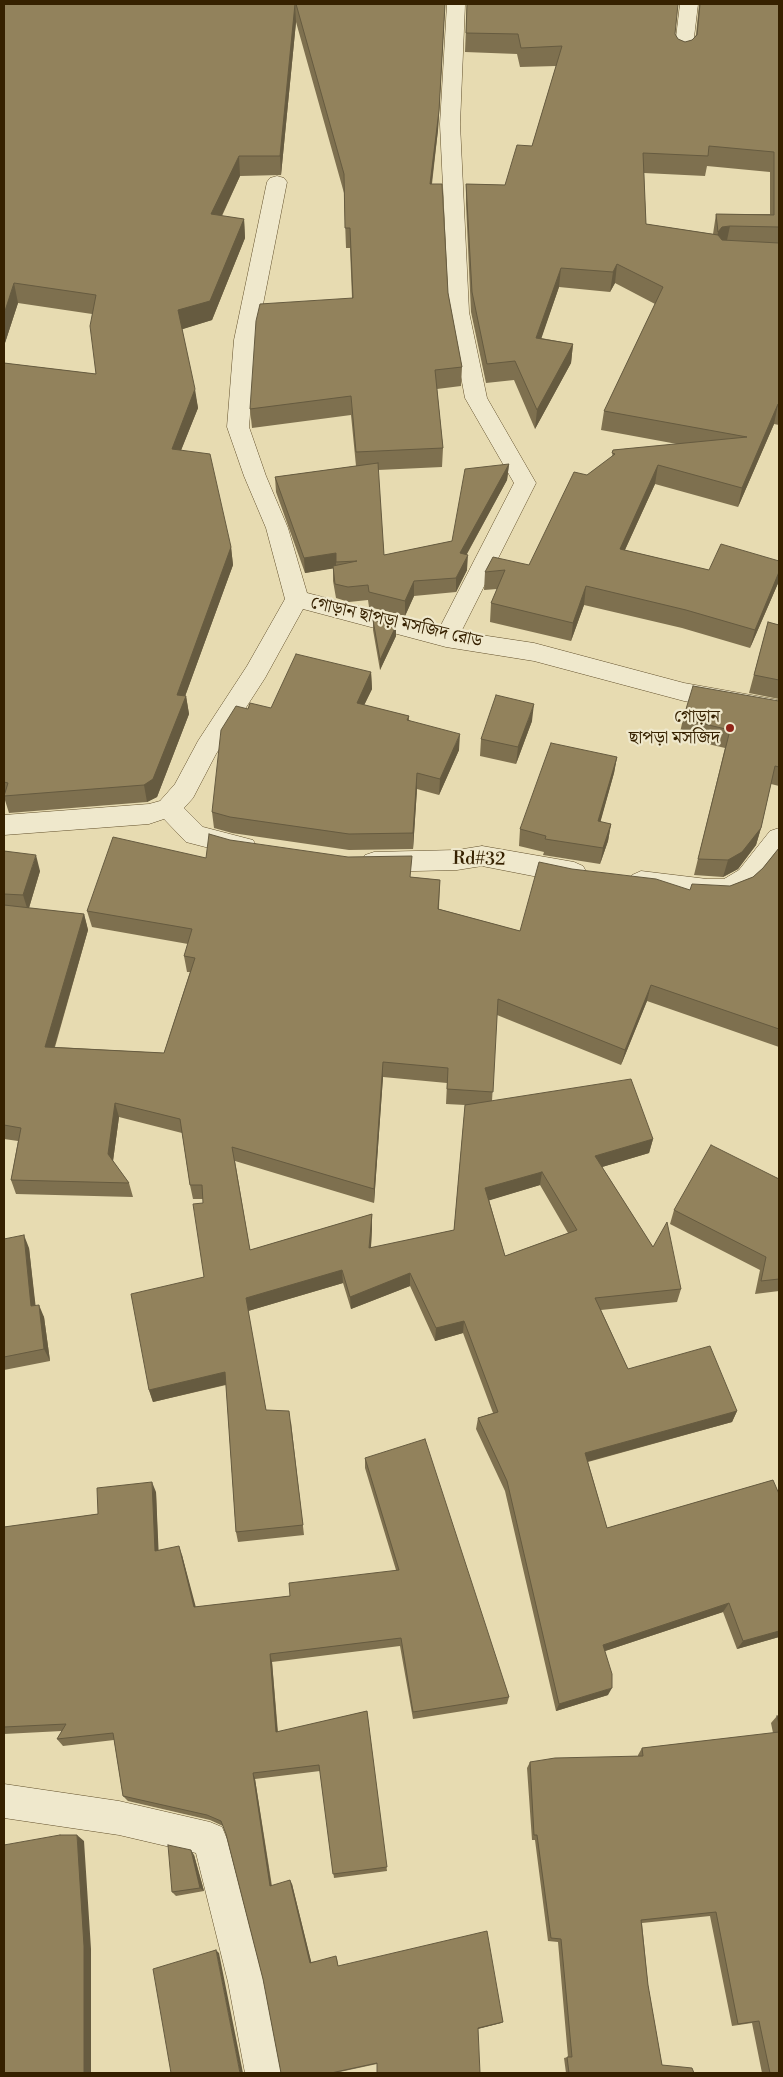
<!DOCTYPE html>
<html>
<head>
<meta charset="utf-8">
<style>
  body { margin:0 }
  #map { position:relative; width:783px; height:2077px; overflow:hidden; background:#e7dbb1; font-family:"Libre Bodoni",serif }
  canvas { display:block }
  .frame { position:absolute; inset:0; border:5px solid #362100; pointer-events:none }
</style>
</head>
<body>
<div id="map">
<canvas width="783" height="2077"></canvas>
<div class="frame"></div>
</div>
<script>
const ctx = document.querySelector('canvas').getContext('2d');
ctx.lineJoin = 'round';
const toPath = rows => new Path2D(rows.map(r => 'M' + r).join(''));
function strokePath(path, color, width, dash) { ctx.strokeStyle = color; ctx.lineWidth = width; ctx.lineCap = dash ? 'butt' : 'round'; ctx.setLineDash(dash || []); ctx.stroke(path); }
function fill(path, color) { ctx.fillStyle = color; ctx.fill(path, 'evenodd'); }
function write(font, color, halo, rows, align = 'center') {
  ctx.font = font + ' "Libre Bodoni","Noto Serif Bengali",serif'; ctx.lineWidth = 4.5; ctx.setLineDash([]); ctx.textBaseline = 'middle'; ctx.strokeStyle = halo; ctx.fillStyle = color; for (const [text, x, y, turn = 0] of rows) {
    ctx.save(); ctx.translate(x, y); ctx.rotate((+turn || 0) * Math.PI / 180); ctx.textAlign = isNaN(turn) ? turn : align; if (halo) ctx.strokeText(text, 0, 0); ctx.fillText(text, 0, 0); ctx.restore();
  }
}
const street = toPath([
  [447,4,465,4,460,124,469,312,487,398,536,483,461,632,534,643,684,683,779,700,779,718,684,701,534,661,446,647,303,609,265,678,216,754,193,798,184,808,203,827,253,840,257,847,253,854,244,857,186,842,164,819,149,824,4,835,4,815,149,804,160,801,175,784,198,741,247,666,285,599,266,528,244,476,227,427,234,340,267,182,270,178,277,176,284,178,287,182,256,340,249,427,266,476,288,528,307,593,440,627,514,483,465,398,449,312,440,124,447,4],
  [680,4,698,4,692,54,689,58,683,60,677,58,674,54,680,4],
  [779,828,779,856,757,884,747,892,734,898,725,901,707,901,641,893,632,889,628,882,632,875,641,871,707,879,724,879,739,870,770,831,779,828],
  [482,846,574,862,583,866,587,873,583,880,574,884,482,866,457,870,374,872,365,869,361,862,365,855,374,852,457,850,482,846],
  [4,1784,119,1801,210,1822,222,1827,227,1839,264,1982,282,2073,245,2073,228,1982,196,1853,119,1835,4,1818,4,1784]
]);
strokePath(street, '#62502c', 1);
fill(street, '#efe8cc');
fill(toPath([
  [4,4,445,4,438,130,432,184,448,293,462,367,461,386,437,389,443,448,442,467,378,470,384,555,452,541,509,464,507,480,467,554,467,570,456,592,414,596,405,616,369,607,368,600,349,602,336,598,333,581,333,568,305,573,276,492,275,477,356,466,351,415,252,428,250,409,352,298,350,248,346,248,344,193,296,22,281,175,240,176,222,216,244,219,245,238,212,320,182,329,198,408,181,450,231,547,233,565,185,696,186,696,189,714,157,797,147,802,9,813,4,797,4,363,96,374,92,314,18,303,4,346],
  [467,4,675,34,678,39,685,42,692,40,696,35,699,4,779,4,779,425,774,424,738,507,655,484,625,550,709,570,779,561,779,581,750,648,682,628,584,605,571,641,490,622,491,603,497,589,484,590,485,572,529,565,587,475,612,457,613,450,677,444,601,430,604,411,655,304,615,283,610,292,559,287,541,338,573,344,571,363,535,429,514,380,486,383,471,312,466,204,466,184,505,185,532,146,556,66,520,67,517,54,465,52],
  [707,166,770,172,770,214,716,214,713,234,646,224,644,173,705,176],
  [373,620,396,626,396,636,380,670,373,630],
  [768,622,779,625,779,699,749,693],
  [371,672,372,689,364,705,409,716,409,720,459,750,439,795,417,789,413,849,349,850,232,833,214,828,212,812,248,709,271,708],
  [779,701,779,786,771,784,761,828,756,845,738,869,723,877,694,875,725,748,679,737,683,719],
  [532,721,516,764,480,756,481,739],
  [617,757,614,773,600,822,611,824,608,841,600,864,543,855,544,852,519,846,520,829],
  [230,840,411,877,440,880,439,909,520,931,572,869,690,890,730,886,753,877,763,868,779,848,779,1047,647,1001,621,1065,497,1015,492,1101,653,1139,649,1153,602,1167,653,1247,681,1289,677,1302,601,1310,628,1369,737,1411,732,1422,588,1462,607,1528,773,1480,779,1637,737,1649,723,1612,605,1651,608,1695,556,1711,505,1491,476,1429,478,1418,493,1413,463,1333,435,1341,410,1286,351,1309,343,1283,248,1311,266,1410,291,1422,304,1535,238,1542,236,1532,226,1385,153,1402,149,1390,204,1277,203,1199,193,1199,190,1185,182,1133,119,1117,113,1161,129,1183,133,1197,16,1194,11,1180,18,1141,4,1139,4,851,40,871,29,908,84,914,88,930,55,1047,164,1053,190,972,187,972,184,956,188,944,92,927,87,911,206,858],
  [383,1077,447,1083,446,1104,465,1105,454,1230,371,1248,372,1228,372,1214,250,1250,235,1161,374,1203],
  [540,1185,568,1233,505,1256,489,1200],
  [779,1179,779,1291,755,1294,760,1270,670,1224,674,1210],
  [4,1239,29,1248,35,1305,44,1317,50,1361,4,1370],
  [365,1458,509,1697,507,1704,413,1719,400,1646,272,1662,278,1732,367,1711,387,1871,334,1878,320,1771,255,1779,272,1886,292,1884,311,1962,337,1959,338,1966,503,2022,501,2023,478,2029,377,2064,335,2073,281,2073,263,1979,226,1834,223,1826,210,1820,128,1801,123,1796,114,1740,63,1746,57,1739,62,1731,4,1734,4,1527,98,1514,156,1492,158,1550,182,1555,195,1607,290,1596,396,1570,365,1468],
  [777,1716,779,1716,779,2073,762,2073,752,2023,732,2026,710,1916,642,1923,648,1985,662,2065,694,2073,566,2073,564,2058,568,2057,558,1942,548,1941,535,1840,532,1840,527,1768,530,1762,638,1756,638,1755,642,1748,773,1733,771,1723],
  [194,1855,204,1891,176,1896,172,1892]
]), '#7e704f');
fill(toPath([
  [295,4,296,22,281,175,280,156],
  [445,4,438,130,429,204,430,184],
  [239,156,240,176,213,234,211,214],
  [244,219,245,238,212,320,180,330,178,310],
  [730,226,726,245,715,251,718,232,722,227],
  [617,264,615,283,610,292,613,272],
  [561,268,559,287,535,357,536,338],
  [14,283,18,303,4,346,4,314],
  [573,344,571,363,535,429,537,410],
  [195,389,198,408,174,468,172,449],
  [778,404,774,424,738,507,742,488],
  [509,464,507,480,459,568,460,553],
  [658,465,655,484,617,567,620,549],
  [231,547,233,565,179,713,177,695],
  [336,553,336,568,305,573,304,558],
  [468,555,467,570,456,592,456,578],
  [779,572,779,581,750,648,755,630],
  [414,581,414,596,405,616,405,601],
  [586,586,584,605,571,641,573,623],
  [396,626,396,636,380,670,380,660],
  [371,672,372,689,357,720,357,703],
  [186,696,189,714,157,797,147,802,144,785],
  [534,704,532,721,516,764,518,747],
  [460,734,459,750,439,795,440,779],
  [617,757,614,773,596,838,598,821],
  [417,773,417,789,413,849,413,833],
  [611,824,608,841,600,864,603,848],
  [761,828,756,845,738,869,723,877,728,860],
  [36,855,40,871,28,911,23,895],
  [84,914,88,930,50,1062,45,1047],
  [651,985,647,1001,621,1065,625,1050],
  [383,1062,383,1077,374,1203,374,1189],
  [115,1103,119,1117,112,1168,108,1154],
  [653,1139,649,1153,592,1170,595,1156],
  [542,1172,540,1185,484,1202,485,1188],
  [372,1214,372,1228,370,1261,369,1248],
  [24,1235,29,1248,37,1318,31,1306],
  [342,1270,343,1283,248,1311,246,1298],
  [410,1273,410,1286,351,1309,350,1297],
  [39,1305,44,1317,50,1361,44,1349],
  [464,1321,463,1333,435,1341,436,1328],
  [225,1372,228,1384,153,1402,149,1390],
  [737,1411,732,1422,582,1463,585,1453],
  [152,1482,156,1492,159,1560,155,1551],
  [179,1546,182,1555,198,1615,194,1607],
  [729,1603,723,1612,599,1653,603,1645],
  [779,1631,779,1637,737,1649,743,1641],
  [270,1654,272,1662,278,1739,276,1732],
  [612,1688,608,1695,556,1711,559,1704],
  [253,1773,255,1779,272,1890,270,1886],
  [77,1835,84,1841,91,1949,91,2073,84,2073],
  [191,1850,194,1855,204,1891,200,1888],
  [290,1880,292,1884,312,1965,310,1963],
  [216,1950,219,1953,243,2073,240,2073],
  [503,2022,501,2023,477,2029,478,2028]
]), '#665b40');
const building = toPath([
  [4,4,295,4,280,156,239,156,211,214,244,219,210,301,178,310,195,389,172,449,210,454,231,547,177,695,186,696,153,779,144,785,4,796,8,783,4,782,4,363,96,374,90,326,96,295,14,283,4,314,4,4],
  [296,4,445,4,439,111,430,184,442,184,448,293,462,367,435,370,443,448,356,452,351,396,250,409,256,321,260,304,353,298,350,228,345,228,344,174,296,4],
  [467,4,678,4,675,34,678,39,685,42,692,40,697,35,700,4,779,4,779,227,730,226,722,227,718,232,716,214,774,215,774,152,709,146,708,156,643,153,646,224,718,235,722,240,779,243,779,405,778,404,742,488,658,465,620,549,709,570,721,544,779,561,779,572,755,630,686,610,586,586,573,623,491,603,505,570,485,572,493,557,529,565,574,472,587,475,615,454,612,453,613,450,747,437,604,411,663,287,617,264,613,272,561,268,536,338,573,344,537,410,515,361,487,364,472,292,466,184,505,185,517,145,532,146,562,46,521,48,518,34,466,33,467,4],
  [378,463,384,555,452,541,465,469,509,464,460,553,468,555,456,578,414,581,405,601,369,592,368,585,348,587,335,584,333,566,357,561,336,562,336,553,304,558,275,477,378,463],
  [373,620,396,626,380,660,373,620],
  [768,622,779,625,779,680,754,675,768,622],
  [296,654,371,672,357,703,409,716,407,720,460,734,440,779,417,773,413,833,349,834,230,817,212,812,221,730,236,706,248,709,250,703,271,708,296,654],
  [693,686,779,701,779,767,775,766,761,828,742,852,728,860,698,859,730,730,683,719,693,686],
  [496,695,534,704,518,747,481,739,496,695],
  [551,743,617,757,598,821,611,824,603,848,545,839,546,836,520,829,551,743],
  [209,834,230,840,348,857,412,856,410,877,440,880,438,909,520,931,539,862,572,869,656,879,690,890,692,884,730,886,753,877,763,868,779,848,779,1029,651,985,625,1050,498,999,493,1092,447,1089,448,1068,383,1062,374,1189,232,1147,250,1250,372,1214,369,1248,454,1230,465,1105,631,1079,653,1139,595,1156,653,1247,667,1222,681,1289,595,1298,628,1369,710,1346,737,1411,585,1453,607,1528,773,1480,779,1494,779,1631,743,1641,729,1603,603,1645,612,1674,612,1688,559,1704,507,1481,478,1418,498,1412,464,1321,436,1328,410,1273,350,1297,342,1270,246,1298,266,1410,289,1411,303,1525,236,1532,225,1372,149,1390,131,1294,204,1277,193,1204,203,1203,202,1185,190,1185,180,1119,115,1103,108,1154,129,1183,11,1180,21,1128,4,1125,4,905,84,914,45,1047,164,1053,195,958,184,956,192,929,87,911,113,837,206,858,209,834],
  [542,1172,577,1230,505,1256,485,1188,542,1172],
  [4,851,36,855,23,895,4,894,4,851],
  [711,1145,779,1179,779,1279,761,1281,766,1257,674,1210,711,1145],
  [24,1235,31,1306,39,1305,44,1349,4,1357,4,1239,24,1235],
  [425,1439,509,1697,413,1712,401,1638,270,1654,276,1732,367,1711,387,1867,333,1874,319,1765,253,1773,270,1886,290,1880,310,1963,336,1956,338,1966,487,1931,503,2022,478,2028,480,2073,377,2073,377,2063,331,2073,281,2073,263,1979,226,1834,221,1821,207,1815,123,1796,113,1733,57,1739,66,1724,4,1727,4,1527,98,1514,97,1488,152,1482,155,1551,179,1546,194,1607,290,1596,289,1583,399,1570,365,1458,425,1439],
  [777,1716,779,1716,779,1725,777,1716],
  [779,1732,779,2073,770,2073,759,2021,738,2024,716,1912,641,1920,648,1985,662,2065,692,2068,694,2073,569,2073,567,2057,572,2057,561,1939,551,1938,537,1835,534,1835,530,1762,555,1758,643,1756,642,1748,779,1732],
  [60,1835,77,1835,84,1946,84,2073,4,2073,4,1845,60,1835],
  [168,1845,191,1850,200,1888,172,1892,168,1845],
  [216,1950,240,2073,268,2073,171,2073,153,1969,216,1950]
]);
fill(building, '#92825c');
strokePath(building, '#665b40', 1);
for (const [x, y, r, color] of [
  [730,728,5,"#8f2418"]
]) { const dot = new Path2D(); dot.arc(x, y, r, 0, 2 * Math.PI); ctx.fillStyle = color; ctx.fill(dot); strokePath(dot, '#efe8cc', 2); }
write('18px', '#362100', '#efe8cc', [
  ["গোড়ান ছাপড়া মসজিদ রোড",396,623,13],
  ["Rd#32",479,860,1]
]);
write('18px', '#362100', '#efe8cc', [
  ["গোড়ান",720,718],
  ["ছাপড়া মসজিদ",720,739]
], 'right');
</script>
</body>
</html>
